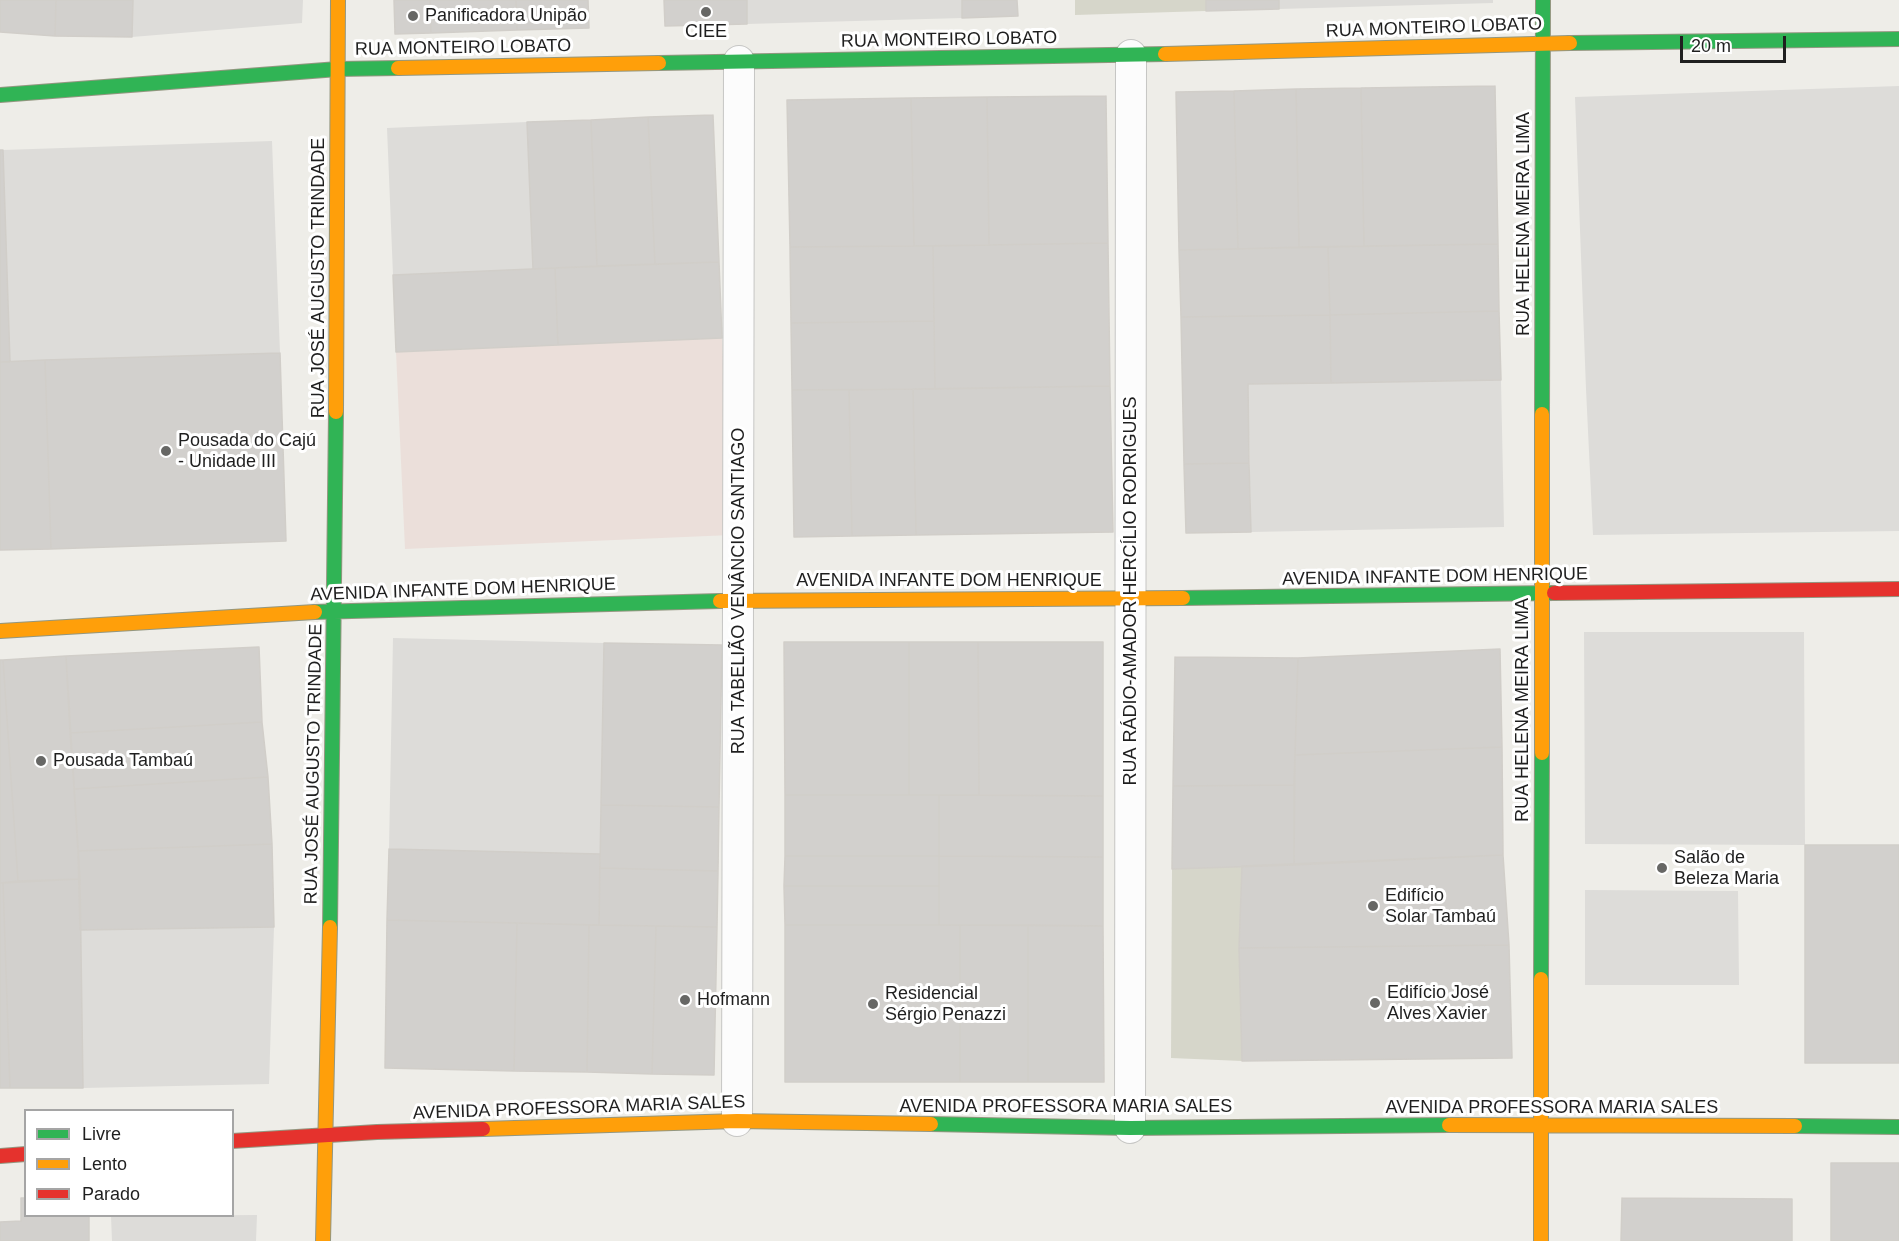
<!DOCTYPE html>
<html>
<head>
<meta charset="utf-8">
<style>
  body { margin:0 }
  #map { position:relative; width:1899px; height:1241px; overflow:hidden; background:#eeede8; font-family:Helvetica,sans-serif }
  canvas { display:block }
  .legend { position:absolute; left:24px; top:1109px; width:210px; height:108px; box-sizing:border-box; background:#fff; border:2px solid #a5a5a5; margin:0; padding:8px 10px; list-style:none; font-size:18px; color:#1f1f1f }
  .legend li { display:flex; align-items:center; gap:12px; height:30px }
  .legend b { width:30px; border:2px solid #a5a5a5 }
  .scale { position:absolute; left:1680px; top:36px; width:106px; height:27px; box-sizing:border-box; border:3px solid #1f1f1f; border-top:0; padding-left:8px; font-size:18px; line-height:21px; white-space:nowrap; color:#1f1f1f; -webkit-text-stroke:4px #fff; paint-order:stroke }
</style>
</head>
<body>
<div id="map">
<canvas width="1899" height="1241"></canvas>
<ul class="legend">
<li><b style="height:8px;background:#30b455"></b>Livre</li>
<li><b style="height:8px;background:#ff9f0a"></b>Lento</li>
<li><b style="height:8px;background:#e5322d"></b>Parado</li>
</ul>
<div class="scale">20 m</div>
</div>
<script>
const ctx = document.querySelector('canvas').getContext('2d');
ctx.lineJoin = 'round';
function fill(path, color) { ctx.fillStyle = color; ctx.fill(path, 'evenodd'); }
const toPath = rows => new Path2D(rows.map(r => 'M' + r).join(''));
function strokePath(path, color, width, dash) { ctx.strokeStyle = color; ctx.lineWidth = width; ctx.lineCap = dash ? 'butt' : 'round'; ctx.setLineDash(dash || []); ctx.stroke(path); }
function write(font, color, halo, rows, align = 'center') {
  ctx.font = font + ' Helvetica,sans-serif'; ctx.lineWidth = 6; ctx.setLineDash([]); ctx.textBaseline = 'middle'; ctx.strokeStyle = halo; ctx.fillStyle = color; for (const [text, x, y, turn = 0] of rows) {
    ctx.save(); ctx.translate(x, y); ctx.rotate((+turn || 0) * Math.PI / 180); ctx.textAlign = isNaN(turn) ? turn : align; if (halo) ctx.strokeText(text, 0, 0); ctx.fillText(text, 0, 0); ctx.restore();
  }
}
fill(toPath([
  [133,0,303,0,302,23,132,37],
  [747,0,962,0,962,18,747,24],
  [1279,0,1493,0,1493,3,1279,9],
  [1899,86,1899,531,1593,535,1586,389,1575,97],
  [527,122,533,269,393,275,387,128],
  [272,141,280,353,10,362,3,150],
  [1501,380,1504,527,1251,532,1248,384],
  [1584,632,1804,632,1805,845,1585,844],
  [393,638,604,643,600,854,389,849],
  [1585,890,1738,891,1739,985,1585,985],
  [274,927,269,1084,83,1088,80,930],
  [257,1215,256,1241,112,1241,111,1216]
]), '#dddcd9');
fill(toPath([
  [722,338,731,535,405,549,396,352]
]), '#ebdfda');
fill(toPath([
  [1075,0,1206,0,1206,11,1075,15],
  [1242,866,1239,948,1242,1061,1171,1058,1172,869]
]), '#d6d6ca');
const building = toPath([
  [0,0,56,0,55,36,0,32,0,0],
  [56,0,133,0,132,37,55,36,56,0],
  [394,0,430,0,431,33,395,34,394,0],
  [430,0,516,0,517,30,431,33,430,0],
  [516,0,588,0,589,28,517,30,516,0],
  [664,0,747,0,747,24,665,26,664,0],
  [962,0,1017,0,1018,16,962,18,962,0],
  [1206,0,1279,0,1279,9,1206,11,1206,0],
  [1495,86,1498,244,1364,246,1361,88,1495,86],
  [1361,88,1364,246,1299,247,1296,89,1361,88],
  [1296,89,1299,247,1238,249,1234,91,1296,89],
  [1234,91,1238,249,1179,250,1176,92,1234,91],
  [1106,96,1108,243,989,245,987,97,1106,96],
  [987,97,989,245,914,246,911,98,987,97],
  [911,98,914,246,790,247,787,100,911,98],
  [713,115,719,262,655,264,648,117,713,115],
  [648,117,655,264,597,266,591,120,648,117],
  [591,120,597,266,533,269,527,122,591,120],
  [0,150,3,150,10,362,0,362,0,150],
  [1108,243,1110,386,935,389,933,246,1108,243],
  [1498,244,1499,311,1330,315,1328,247,1498,244],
  [914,246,933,246,934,321,791,323,790,247,914,246],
  [1328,247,1330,315,1181,317,1179,250,1328,247],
  [719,262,722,338,558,345,555,268,719,262],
  [555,268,558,345,396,352,393,275,555,268],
  [1499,311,1501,380,1331,383,1330,315,1499,311],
  [1330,315,1331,383,1248,384,1249,463,1184,464,1181,317,1330,315],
  [934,321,935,389,792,390,791,323,934,321],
  [280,353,286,541,51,549,45,360,280,353],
  [45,360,51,549,0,550,0,362,45,360],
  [1110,386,1113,532,916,535,913,389,1110,386],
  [913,389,916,535,852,536,849,390,913,389],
  [792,390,849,390,852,536,794,537,792,390],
  [1249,463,1251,532,1186,533,1184,464,1249,463],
  [784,642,909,642,909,795,785,795,784,642],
  [909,642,978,642,979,795,909,795,909,642],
  [978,642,1103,642,1103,796,979,795,978,642],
  [604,643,722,645,719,807,601,805,604,643],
  [259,647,262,722,70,733,66,656,259,647],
  [1500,649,1502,747,1295,755,1298,658,1500,649],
  [66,656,80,879,18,881,3,660,66,656],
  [1175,657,1298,658,1294,785,1173,786,1175,657],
  [0,660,3,660,18,881,0,883,0,660],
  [262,722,268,777,74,789,70,733,262,722],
  [1502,747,1503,855,1294,865,1295,755,1502,747],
  [268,777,272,844,78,851,74,789,268,777],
  [1294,785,1294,865,1172,869,1173,786,1294,785],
  [785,795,939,795,939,856,785,856,785,795],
  [939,795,1103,796,1103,857,939,856,939,795],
  [601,805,719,807,718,871,600,868,601,805],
  [272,844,274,927,80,930,78,851,272,844],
  [1805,845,1899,845,1899,1063,1805,1063,1805,845],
  [389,849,600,854,599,925,387,920,389,849],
  [1503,855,1509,945,1239,948,1242,866,1503,855],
  [785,856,939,856,939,886,784,886,785,856],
  [939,856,1103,857,1103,926,939,925,939,856],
  [600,868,718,871,717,927,599,925,600,868],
  [80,879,83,1088,10,1088,3,883,80,879],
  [0,883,3,883,10,1088,0,1088,0,883],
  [784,886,939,886,939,925,785,925,784,886],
  [387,920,517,923,514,1071,385,1068,387,920],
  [517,923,589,925,587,1072,514,1071,517,923],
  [589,925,656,926,652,1074,587,1072,589,925],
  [785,925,960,925,960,1082,785,1082,785,925],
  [960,925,1028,925,1028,1082,960,1082,960,925],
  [1028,925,1103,926,1104,1082,1028,1082,1028,925],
  [656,926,717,927,714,1075,652,1074,656,926],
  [1509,945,1512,1058,1242,1061,1239,948,1509,945],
  [1831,1163,1899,1163,1899,1241,1831,1241,1831,1163],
  [21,1198,26,1198,26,1216,89,1216,89,1241,0,1241,0,1222,21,1221,21,1198],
  [1622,1198,1792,1199,1792,1241,1621,1241,1622,1198]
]);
fill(building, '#d2d0cd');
strokePath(building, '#d1cec9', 1.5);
const street = toPath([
  [737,1121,739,61],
  [1130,1128,1131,55]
]);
const fast = toPath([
  [1570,43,1899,39],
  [659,63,1165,54],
  [0,95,338,69,398,68],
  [1542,414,1543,0],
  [1183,598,1554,593],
  [315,612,720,601],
  [330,927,336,412],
  [1541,979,1542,753],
  [931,1124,1130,1128,1449,1125],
  [1795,1126,1899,1127]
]);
const slow = toPath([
  [1165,54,1570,43],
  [398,68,659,63],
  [336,412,338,0],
  [720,601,1183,598],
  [0,631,315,612],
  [1542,753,1542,414],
  [1449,1125,1795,1126],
  [483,1129,737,1121,931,1124],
  [323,1241,330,927],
  [1541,1241,1541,979]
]);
const jam = toPath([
  [1554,593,1899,589],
  [232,1141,377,1132,483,1129],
  [0,1156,26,1154]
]);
strokePath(street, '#c6c6c4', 32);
strokePath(fast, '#939780', 16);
strokePath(slow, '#939780', 16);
strokePath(jam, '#939780', 16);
strokePath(street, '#fcfcfc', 30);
strokePath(fast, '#30b455', 14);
strokePath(slow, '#ff9f0a', 14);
strokePath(jam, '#e5322d', 14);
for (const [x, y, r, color] of [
  [706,12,6,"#676765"],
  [413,16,6,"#676765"],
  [166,451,6,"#676765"],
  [41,761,6,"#676765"],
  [1662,868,6,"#676765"],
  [1373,906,6,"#676765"],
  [685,1000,6,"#676765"],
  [1375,1003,6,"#676765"],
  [873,1004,6,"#676765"]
]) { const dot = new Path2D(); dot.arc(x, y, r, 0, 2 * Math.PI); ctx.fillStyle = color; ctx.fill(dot); strokePath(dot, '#fff', 2); }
write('18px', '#1f1f1f', '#fff', [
  ["Panificadora Unipão",425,16],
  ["CIEE",706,32,"center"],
  ["Pousada do Cajú",178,441],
  ["- Unidade III",178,462],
  ["Pousada Tambaú",53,761],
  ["Salão de",1674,858],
  ["Beleza Maria",1674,879],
  ["Edifício",1385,896],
  ["Solar Tambaú",1385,917],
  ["Edifício José",1387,993],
  ["Alves Xavier",1387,1014],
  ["Residencial",885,994],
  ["Sérgio Penazzi",885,1015],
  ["Hofmann",697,1000]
], 'left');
write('18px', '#1f1f1f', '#fff', [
  ["RUA MONTEIRO LOBATO",1434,28,-2],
  ["RUA MONTEIRO LOBATO",949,40,-1],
  ["RUA MONTEIRO LOBATO",463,48,-1],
  ["RUA HELENA MEIRA LIMA",1524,224,-90],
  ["RUA JOSÉ AUGUSTO TRINDADE",319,278,-90],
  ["AVENIDA INFANTE DOM HENRIQUE",1435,577,-1],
  ["AVENIDA INFANTE DOM HENRIQUE",949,581],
  ["AVENIDA INFANTE DOM HENRIQUE",463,590,-2],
  ["RUA TABELIÃO VENÂNCIO SANTIAGO",739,591,-90],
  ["RUA RÁDIO-AMADOR HERCÍLIO RODRIGUES",1131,591,-90],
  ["RUA HELENA MEIRA LIMA",1523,710,-90],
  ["RUA JOSÉ AUGUSTO TRINDADE",314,764,-89],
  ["AVENIDA PROFESSORA MARIA SALES",1066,1107],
  ["AVENIDA PROFESSORA MARIA SALES",579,1108,-2],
  ["AVENIDA PROFESSORA MARIA SALES",1552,1108]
]);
</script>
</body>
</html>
